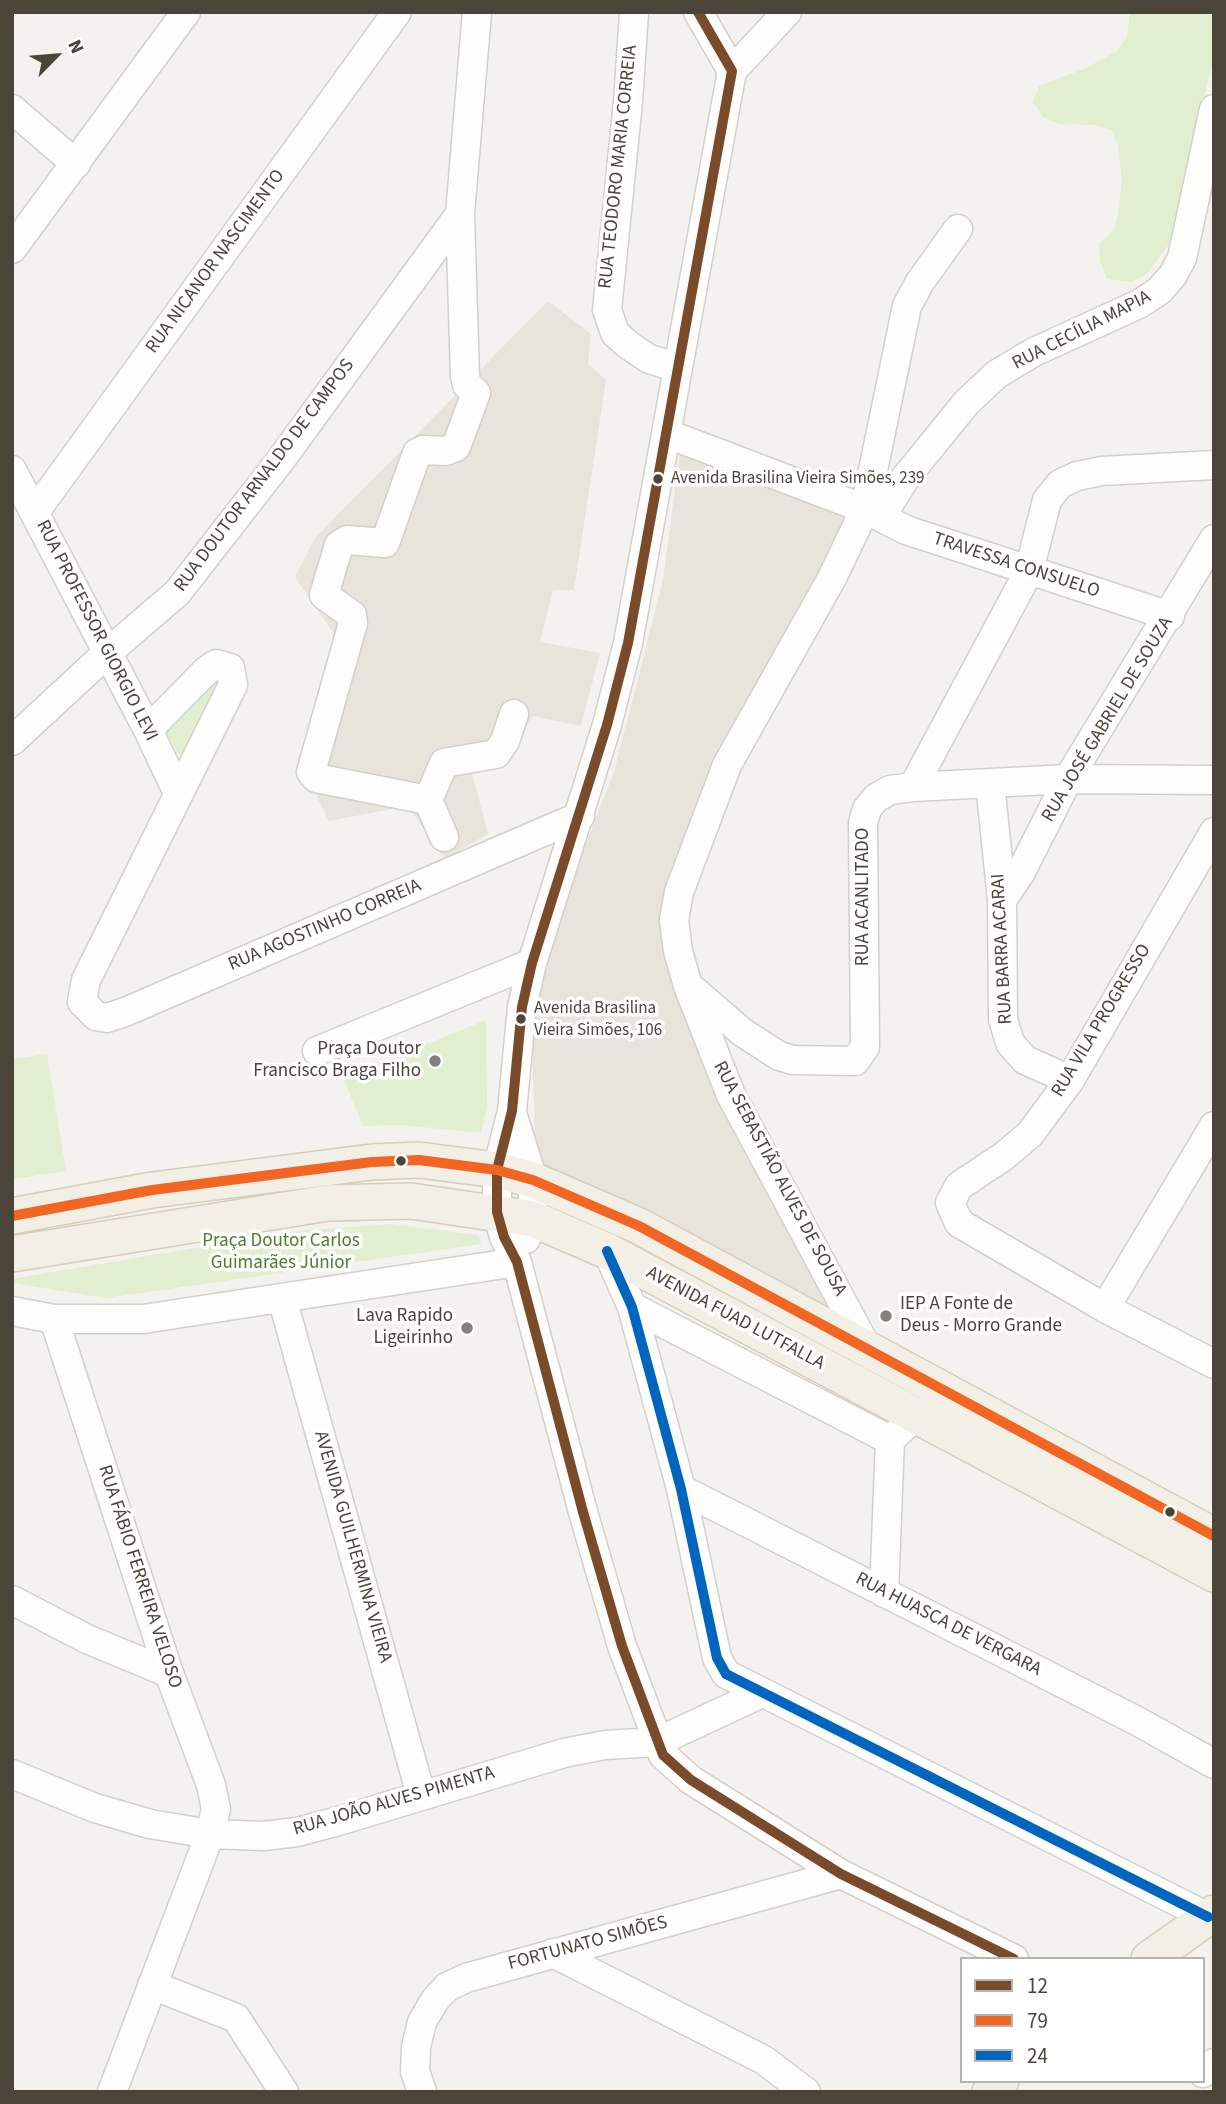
<!DOCTYPE html>
<html>
<head>
<meta charset="utf-8">
<style>
  body { margin:0 }
  #map { position:relative; width:1226px; height:2104px; overflow:hidden; background:#f4f2ee; font-family:"Source Sans 3",sans-serif }
  canvas { display:block }
  .frame { position:absolute; inset:0; border:14px solid #4b4439; pointer-events:none }
  .legend { position:absolute; left:960px; top:1957px; width:245px; height:126px; box-sizing:border-box; background:#fff; border:2px solid #b7b4b0; margin:0; padding:9px 12px; list-style:none; font-size:21px; color:#4b4439 }
  .legend li { display:flex; align-items:center; gap:14px; height:35px }
  .legend b { width:35px; border:2px solid #b7b4b0 }
  .north { position:absolute; left:21px; top:21px; width:70px; height:70px; -webkit-text-stroke:5px #fff; paint-order:stroke; rotate:65deg; font-size:19px; font-weight:700; line-height:28px; text-align:center; color:#4b4439 }
  .north::after { content:''; display:block; margin:auto; width:24px; height:32px; background:#4b4439; clip-path:polygon(50% 0,100% 100%,50% 72%,0 100%) }
</style>
</head>
<body>
<div id="map">
<canvas width="1226" height="2104"></canvas>
<div class="frame"></div>
<ul class="legend">
<li><b style="height:9px;background:#7a4b2a"></b>12</li>
<li><b style="height:9px;background:#f26522"></b>79</li>
<li><b style="height:9px;background:#0065bd"></b>24</li>
</ul>
<div class="north">N</div>
</div>
<script>
const ctx = document.querySelector('canvas').getContext('2d');
ctx.lineJoin = 'round';
function fill(path, color) { ctx.fillStyle = color; ctx.fill(path, 'evenodd'); }
const toPath = rows => new Path2D(rows.map(r => 'M' + r).join(''));
function strokePath(path, color, width, dash) { ctx.strokeStyle = color; ctx.lineWidth = width; ctx.lineCap = dash ? 'butt' : 'round'; ctx.setLineDash(dash || []); ctx.stroke(path); }
function write(font, color, halo, rows, align = 'center') {
  ctx.font = font + ' "Source Sans 3",sans-serif'; ctx.lineWidth = 7; ctx.setLineDash([]); ctx.textBaseline = 'middle'; ctx.strokeStyle = halo; ctx.fillStyle = color; for (const [text, x, y, turn = 0] of rows) {
    ctx.save(); ctx.translate(x, y); ctx.rotate((+turn || 0) * Math.PI / 180); ctx.textAlign = isNaN(turn) ? turn : align; if (halo) ctx.strokeText(text, 0, 0); ctx.fillText(text, 0, 0); ctx.restore();
  }
}
fill(toPath([
  [548,301,591,334,588,364,606,380,574,590,553,590,540,642,600,653,581,726,532,716,510,756,472,773,488,834,444,859,408,806,329,821,298,759,338,640,295,577,315,538],
  [681,444,854,516,662,913,826,1289,828,1314,648,1210,562,1173,536,1170,530,984,614,772,663,580]
]), '#e7e4dc');
fill(toPath([
  [1130,12,1214,12,1214,55,1173,239,1146,275,1131,282,1107,279,1100,261,1099,244,1114,230,1118,214,1122,180,1118,145,1111,130,1095,125,1059,124,1043,117,1033,102,1039,86,1086,68,1117,51,1127,37],
  [226,674,185,765,164,729,202,678],
  [486,1020,487,1107,481,1133,402,1125,363,1126,343,1078],
  [47,1054,66,1171,12,1179,12,1059],
  [392,1224,479,1235,481,1244,106,1298,12,1283,12,1279,295,1231]
]), '#e1eecf');
const minor = toPath([
  [477,12,460,214,465,376,467,385,476,393,456,447,445,451,423,450,417,453,385,543,347,540,339,545,324,595,352,615,353,623,311,772,316,778,428,800,444,763,496,754,505,741,514,714],
  [634,12,628,102,607,310,615,333,627,344,649,359,676,367],
  [698,12,732,71,628,643,607,725,532,963,522,1007,512,1111,497,1170,497,1212,504,1237,517,1262,583,1512,622,1646,663,1755,691,1780,841,1874,1014,1959],
  [732,71,787,12],
  [12,109,76,164],
  [12,249,186,12],
  [668,434,865,509,906,530,1170,616],
  [12,470,148,730,178,793],
  [35,512,397,12],
  [881,517,906,477,967,402,997,374,1034,352,1139,304,1159,291,1173,275,1182,258,1214,109],
  [148,730,206,671,216,664,230,668,233,685,86,980,82,1002,96,1016,107,1018,125,1012,580,816],
  [12,741,106,654,177,593,280,461,460,214],
  [990,783,1002,900,1003,1019,1010,1043,1025,1060,1070,1080],
  [913,787,1029,571,1047,500,1060,484,1077,476,1102,471,1214,465],
  [428,800,444,837],
  [1214,832,1070,1080,1030,1134,1004,1156,959,1186,950,1203,959,1223,1105,1308,1214,1364],
  [1002,900,1021,872,1068,779,1214,539],
  [690,987,742,1032,779,1056,793,1060,855,1061,865,1047,863,823,867,809,876,798,890,790,913,787,1068,779,1214,780],
  [317,1051,532,963],
  [512,1113,533,1180,533,1219,526,1239],
  [607,1251,632,1307,681,1489,717,1658,726,1674,1208,1917],
  [282,1298,421,1795],
  [632,1307,890,1440,917,1415],
  [1105,1308,1214,1126],
  [12,1311,54,1319,143,1319,517,1262],
  [54,1319,169,1673,211,1785,216,1809,210,1834,112,2092],
  [867,1348,731,1095,688,986,678,951,674,920,679,892,727,765,832,578,865,509,907,306,920,282,958,229],
  [681,1489,1139,1722,1214,1764],
  [884,1593,890,1440],
  [12,1600,87,1639,169,1673],
  [12,1774,95,1808,150,1824,210,1834,264,1836,297,1832,335,1822,564,1753,605,1745,657,1742,762,1693],
  [553,1953,764,2060,806,2092],
  [152,1985,236,2018,284,2092],
  [1203,2073,1214,2063],
  [422,2092,415,2071,416,2047,422,2022,435,2000,447,1987,466,1978,841,1874]
]);
const major = toPath([
  [12,1216,152,1190,372,1162,419,1160,497,1170,533,1180,639,1226,1214,1536],
  [12,1254,328,1203,411,1201,533,1219,607,1251,1214,1574],
  [1149,1959,1214,1913],
  [990,2092,1001,2081]
]);
strokePath(minor, '#d2d0cb', 31);
strokePath(major, '#d6cebb', 38);
strokePath(minor, '#fdfdfc', 28);
strokePath(major, '#f2efe6', 35);
strokePath(toPath([
  [698,12,732,71,628,643,607,725,532,963,522,1007,512,1111,497,1170,497,1212,504,1237,517,1262,583,1512,622,1646,663,1755,691,1780,841,1874,1014,1959]
]), '#7a4b2a', 10);
strokePath(toPath([
  [12,1216,152,1190,372,1162,419,1160,497,1170,533,1180,639,1226,1214,1536]
]), '#f26522', 10);
strokePath(toPath([
  [607,1251,632,1307,681,1489,717,1658,726,1674,1208,1917]
]), '#0065bd', 10);
for (const [x, y, r, color] of [
  [658,479,6,"#4b4439"],
  [521,1019,6,"#4b4439"],
  [435,1061,7,"#868178"],
  [401,1161,6,"#4b4439"],
  [886,1316,7,"#868178"],
  [467,1328,7,"#868178"],
  [1170,1512,6,"#4b4439"]
]) { const dot = new Path2D(); dot.arc(x, y, r, 0, 2 * Math.PI); ctx.fillStyle = color; ctx.fill(dot); strokePath(dot, '#fff', 2.5); }
write('17px', '#4b4439', '#fff', [
  ["Avenida Brasilina Vieira Simões, 239",671,479],
  ["Avenida Brasilina",534,1009],
  ["Vieira Simões, 106",534,1031]
], 'left');
write('19px', '#4b4439', '#fff', [
  ["RUA TEODORO MARIA CORREIA",619,167,-84],
  ["RUA NICANOR NASCIMENTO",216,262,-54],
  ["RUA CECÍLIA MAPIA",1082,331,-27],
  ["RUA DOUTOR ARNALDO DE CAMPOS",265,476,-53],
  ["TRAVESSA CONSUELO",1016,566,18],
  ["RUA PROFESSOR GIORGIO LEVI",96,631,63],
  ["RUA JOSÉ GABRIEL DE SOUZA",1108,720,-59],
  ["RUA ACANLITADO",864,897,-90],
  ["RUA AGOSTINHO CORREIA",325,926,-23],
  ["RUA BARRA ACARAI",1003,949,-93],
  ["RUA VILA PROGRESSO",1102,1021,-59],
  ["RUA SEBASTIÃO ALVES DE SOUSA",779,1179,62],
  ["AVENIDA FUAD LUTFALLA",735,1319,28],
  ["AVENIDA GUILHERMINA VIEIRA",352,1547,74],
  ["RUA FÁBIO FERREIRA VELOSO",139,1577,72],
  ["RUA HUASCA DE VERGARA",948,1625,27],
  ["RUA JOÃO ALVES PIMENTA",394,1802,-16],
  ["FORTUNATO SIMÕES",588,1944,-15]
]);
write('19px', '#4b4439', '#fff', [
  ["Praça Doutor",421,1050],
  ["Francisco Braga Filho",421,1072],
  ["IEP A Fonte de",900,1305,"left"],
  ["Deus - Morro Grande",900,1327,"left"],
  ["Lava Rapido",453,1317],
  ["Ligeirinho",453,1339]
], 'right');
write('19px', '#4a7f2a', '#fff', [
  ["Praça Doutor Carlos",281,1242],
  ["Guimarães Júnior",281,1264]
]);
</script>
</body>
</html>
